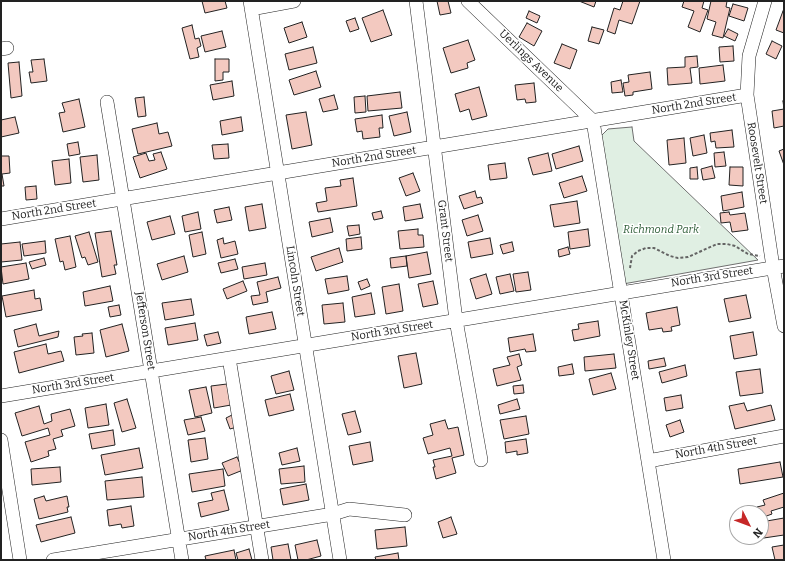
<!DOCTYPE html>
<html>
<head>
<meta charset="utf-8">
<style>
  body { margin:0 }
  #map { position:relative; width:785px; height:561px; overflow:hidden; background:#fff; font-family:Bitter,serif }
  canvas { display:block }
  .frame { position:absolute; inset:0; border:2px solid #222; pointer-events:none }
  .north { position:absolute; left:729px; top:505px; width:40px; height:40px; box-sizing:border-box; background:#fff; border:1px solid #a7a7a7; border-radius:50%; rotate:132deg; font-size:11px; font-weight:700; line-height:16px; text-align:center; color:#222 }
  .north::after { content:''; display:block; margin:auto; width:14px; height:18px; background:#c62828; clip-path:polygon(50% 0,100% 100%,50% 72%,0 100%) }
</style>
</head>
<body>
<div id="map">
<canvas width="785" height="561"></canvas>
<div class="frame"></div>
<div class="north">N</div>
</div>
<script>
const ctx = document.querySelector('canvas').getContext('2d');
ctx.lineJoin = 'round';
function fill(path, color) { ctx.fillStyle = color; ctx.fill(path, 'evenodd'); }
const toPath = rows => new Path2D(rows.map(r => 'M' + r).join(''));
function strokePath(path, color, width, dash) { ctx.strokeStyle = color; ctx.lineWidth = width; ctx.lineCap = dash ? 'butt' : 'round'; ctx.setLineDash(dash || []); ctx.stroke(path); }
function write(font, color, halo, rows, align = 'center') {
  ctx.font = font + ' Bitter,serif'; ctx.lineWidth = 3; ctx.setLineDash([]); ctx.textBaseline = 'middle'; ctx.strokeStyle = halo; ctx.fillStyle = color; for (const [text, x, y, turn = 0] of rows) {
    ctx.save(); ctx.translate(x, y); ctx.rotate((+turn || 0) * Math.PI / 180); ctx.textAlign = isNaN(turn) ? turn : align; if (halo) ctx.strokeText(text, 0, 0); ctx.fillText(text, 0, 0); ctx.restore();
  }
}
const green = toPath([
  [632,127,634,141,758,260,623,284,600,137,608,129,632,127]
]);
fill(green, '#e0efe3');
strokePath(green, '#6f6f6f', 1);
const building = toPath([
  [202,1,225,1,227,8,205,13,202,1],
  [437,1,448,1,451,13,440,15,437,1],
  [579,1,596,1,594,7,579,1],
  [623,1,640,1,632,24,619,20,615,34,607,31,614,8,620,10,623,1],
  [684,1,704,1,702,8,708,10,700,32,688,27,694,11,682,7,684,1],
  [711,1,727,1,726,7,730,8,723,38,712,35,716,22,707,19,711,1],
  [733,4,748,8,744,21,729,16,733,4],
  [383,10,392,35,371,42,362,18,383,10],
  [529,11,540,16,537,23,526,18,529,11],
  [783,11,784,11,784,33,776,30,783,11],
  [355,18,359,29,350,32,346,21,355,18],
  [302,22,307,37,289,43,284,28,302,22],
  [527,23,542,31,534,46,519,37,527,23],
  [192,25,195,39,199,38,201,46,197,48,199,57,190,59,182,28,192,25],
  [592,27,604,30,599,44,588,41,592,27],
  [728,29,738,34,735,41,724,36,728,29],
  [222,31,226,47,205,52,201,36,222,31],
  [468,40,475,60,467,63,468,68,451,73,443,48,468,40],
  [772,41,782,46,776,59,766,54,772,41],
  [562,44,577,50,570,69,554,63,562,44],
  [733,46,734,61,720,62,719,47,733,46],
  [313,47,317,63,289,70,285,54,313,47],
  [697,56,698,67,690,68,692,83,668,85,667,68,685,67,685,57,697,56],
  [44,59,47,81,31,83,29,72,33,72,31,60,44,59],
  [215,59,229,59,229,72,223,72,223,80,215,81,215,59],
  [19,62,22,96,11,98,8,63,19,62],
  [723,65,725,81,700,84,699,68,723,65],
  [316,71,321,87,294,95,289,80,316,71],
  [650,72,652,89,633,92,633,95,625,96,623,83,629,82,628,75,650,72],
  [621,80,623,92,612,93,611,82,621,80],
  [232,81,234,96,213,100,210,85,232,81],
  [534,83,536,102,526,103,525,99,517,100,515,85,534,83],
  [479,87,487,116,472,120,469,109,460,112,455,94,479,87],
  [400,92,402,108,368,111,367,96,400,92],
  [334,95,338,109,323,112,319,99,334,95],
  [365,96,366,112,355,113,354,97,365,96],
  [144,97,146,116,138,117,135,98,144,97],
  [79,99,85,127,63,132,59,113,65,112,62,103,79,99],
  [783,101,784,101,784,126,774,128,772,111,784,109,783,101],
  [306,112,312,145,292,149,286,115,306,112],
  [407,112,411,132,394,136,389,116,407,112],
  [382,115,383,128,379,128,380,137,363,139,362,131,357,132,355,119,382,115],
  [15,117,19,133,1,137,1,120,15,117],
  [241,117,243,131,222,135,220,121,241,117],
  [157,123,159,134,168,132,172,146,138,154,132,129,157,123],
  [732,130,734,147,716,148,715,141,711,142,710,133,732,130],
  [704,135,707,153,693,156,690,138,704,135],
  [684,138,686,163,669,165,667,140,684,138],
  [78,142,80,154,69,156,67,144,78,142],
  [228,144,229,158,214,159,212,145,228,144],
  [579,146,583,161,556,169,552,154,579,146],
  [784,149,784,165,779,151,784,149],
  [161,152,167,169,140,178,133,157,146,153,149,161,155,160,153,154,161,152],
  [724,152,726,166,715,167,714,153,724,152],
  [548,153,552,171,533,175,528,158,548,153],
  [97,155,99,180,83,182,80,157,97,155],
  [1,156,9,156,10,173,2,174,4,186,1,186,1,156],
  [69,159,71,183,55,185,52,161,69,159],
  [505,163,507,178,490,180,488,165,505,163],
  [712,166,715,178,703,180,701,169,712,166],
  [697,167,698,179,690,179,690,168,697,167],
  [730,167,743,167,743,186,729,185,730,167],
  [413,173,420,191,406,196,399,178,413,173],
  [582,176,587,191,564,198,559,183,582,176],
  [353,178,357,206,318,212,316,203,327,201,325,188,341,186,340,180,353,178],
  [36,186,37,199,26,200,25,187,36,186],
  [475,191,477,198,481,197,483,203,464,209,459,196,475,191],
  [742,192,744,207,723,211,721,196,742,192],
  [577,201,580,223,554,227,550,205,577,201],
  [262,204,266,228,249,231,245,207,262,204],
  [420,204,423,218,405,221,403,207,420,204],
  [229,207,232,220,217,223,214,210,229,207],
  [381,211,383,218,374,220,372,213,381,211],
  [198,212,201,229,185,232,182,216,198,212],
  [729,212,730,215,745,213,748,230,732,232,730,222,721,223,720,213,729,212],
  [478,215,483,231,467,236,462,220,478,215],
  [170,216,175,234,152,240,147,222,170,216],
  [330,218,333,232,312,237,309,222,330,218],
  [359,225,360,234,349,236,347,226,359,225],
  [418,229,418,235,423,235,424,247,400,249,398,231,418,229],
  [588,229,590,246,570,249,568,232,588,229],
  [111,231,117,265,114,265,116,274,102,277,95,233,111,231],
  [89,232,98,262,88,265,85,257,82,258,75,236,89,232],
  [202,232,206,254,193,257,189,235,202,232],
  [70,236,76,267,65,270,63,261,60,262,55,239,70,236],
  [361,237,362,249,347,251,346,239,361,237],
  [223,238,224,244,235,241,238,254,221,258,217,240,223,238],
  [490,238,493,254,471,258,468,242,490,238],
  [45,241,46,253,24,256,22,244,45,241],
  [20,242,22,260,1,262,1,244,20,242],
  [512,242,514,251,503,254,500,245,512,242],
  [568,247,570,254,559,257,558,250,568,247],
  [339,248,343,262,316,271,311,257,339,248],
  [427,252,431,274,409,278,406,256,427,252],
  [184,256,188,272,162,280,157,264,184,256],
  [406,256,407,266,391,268,390,258,406,256],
  [44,258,46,265,32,269,29,262,44,258],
  [235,259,238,269,221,273,218,263,235,259],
  [26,263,29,279,3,284,1,267,26,263],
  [265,263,267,275,244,279,242,267,265,263],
  [528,272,531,290,516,292,513,274,528,272],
  [486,274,492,294,476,299,470,279,486,274],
  [510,274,514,291,500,294,496,277,510,274],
  [347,276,349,290,328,294,325,279,347,276],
  [278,277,281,288,266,292,268,302,253,305,251,296,260,295,257,282,278,277],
  [367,279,370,286,361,290,358,282,367,279],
  [243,281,247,291,227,299,223,289,243,281],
  [433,281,438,304,423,307,418,284,433,281],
  [399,284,403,311,386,314,382,287,399,284],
  [110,286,113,301,85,306,83,292,110,286],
  [34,290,35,299,40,298,42,310,6,317,2,296,34,290],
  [371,293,375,314,355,317,352,297,371,293],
  [746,295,751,318,729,322,724,299,746,295],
  [191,299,194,315,165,320,162,303,191,299],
  [343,303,345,322,324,324,322,305,343,303],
  [119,305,121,315,110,317,108,307,119,305],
  [677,307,680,325,671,327,672,331,663,332,662,328,649,330,646,313,677,307],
  [272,312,276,329,249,334,246,317,272,312],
  [598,321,600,336,574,341,572,330,579,329,578,324,598,321],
  [195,323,198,340,168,345,165,328,195,323],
  [36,324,39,336,59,331,58,337,18,347,14,330,36,324],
  [122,324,129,351,106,357,100,330,122,324],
  [218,332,221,343,207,346,204,335,218,332],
  [753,332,757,355,734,359,730,336,753,332],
  [92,333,94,353,76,355,74,337,83,336,82,334,92,333],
  [533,334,536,351,526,352,525,349,510,352,508,338,533,334],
  [46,344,48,354,61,351,64,361,19,373,14,352,46,344],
  [416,353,422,384,404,388,398,356,416,353],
  [519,354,522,365,517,367,521,380,497,386,493,369,510,365,507,357,519,354],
  [614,354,616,368,585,371,584,357,614,354],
  [664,358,666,366,649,369,648,361,664,358],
  [572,364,574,374,559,376,558,367,572,364],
  [685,365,687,376,662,383,659,372,685,365],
  [760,369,763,393,740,396,736,372,760,369],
  [289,371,294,390,276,394,271,376,289,371],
  [611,373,616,389,593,395,589,379,611,373],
  [227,384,231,405,214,408,211,386,227,384],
  [523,385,524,393,514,394,513,386,523,385],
  [206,387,212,413,195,417,189,390,206,387],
  [290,394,294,410,269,416,265,400,290,394],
  [681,395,683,408,666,411,664,398,681,395],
  [127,399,136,428,122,432,114,403,127,399],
  [517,399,520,409,500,414,498,405,517,399],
  [744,403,747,411,771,405,775,420,735,429,729,406,744,403],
  [106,404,109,425,88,428,85,408,106,404],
  [39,406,44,424,52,421,51,414,70,409,75,426,61,430,63,436,53,439,56,449,48,451,49,456,31,462,25,442,50,435,48,428,22,436,15,413,39,406],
  [355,411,361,432,348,435,342,414,355,411],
  [232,415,237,427,230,429,226,418,232,415],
  [526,416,529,434,504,439,500,420,526,416],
  [201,417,205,431,188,435,184,420,201,417],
  [445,420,448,429,458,427,464,455,452,458,456,473,436,479,433,467,435,467,433,460,452,456,450,448,428,454,423,438,433,435,430,424,445,420],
  [680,420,684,432,670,437,666,425,680,420],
  [113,430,115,445,92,449,89,434,113,430],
  [205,438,208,459,191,462,188,440,205,438],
  [526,439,528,453,517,455,517,451,506,453,505,442,526,439],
  [370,442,373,461,353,465,349,446,370,442],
  [139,448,143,468,105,475,101,455,139,448],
  [297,448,300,461,282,465,279,453,297,448],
  [237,457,243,470,228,476,222,463,237,457],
  [780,462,783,477,740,484,738,469,780,462],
  [304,466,305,482,281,484,279,469,304,466],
  [60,467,61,482,32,485,31,469,60,467],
  [223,469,225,486,192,492,189,474,223,469],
  [142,477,144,497,107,500,105,481,142,477],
  [306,484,309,500,283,505,280,489,306,484],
  [224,490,229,510,201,517,198,503,213,500,211,493,224,490],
  [784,493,784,507,771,511,772,514,761,518,761,513,759,513,757,507,765,505,763,500,784,493],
  [44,496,46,501,67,496,69,507,67,507,68,512,39,519,34,499,44,496],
  [131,506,134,526,122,528,121,524,109,526,107,510,131,506],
  [71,517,75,533,41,542,36,525,71,517],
  [451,517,457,534,443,538,438,522,451,517],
  [784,518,784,535,757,539,757,537,761,537,761,522,784,518],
  [405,527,407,546,377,549,375,530,405,527],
  [317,540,321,556,306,560,298,560,295,545,317,540],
  [288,544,291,560,273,560,271,547,288,544],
  [784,545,784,560,775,560,772,547,784,545],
  [249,549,252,560,238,560,236,553,249,549],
  [234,550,236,560,206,560,205,556,234,550],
  [398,553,399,560,376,560,375,557,398,553]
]);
fill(building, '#f3c9c0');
strokePath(building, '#222', 1);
const minor = toPath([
  [250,1,340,560],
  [416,1,456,320,481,460],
  [468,1,593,121,664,560],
  [765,1,749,56,747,95,773,267,784,326],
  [251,9,294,1],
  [1,49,7,48],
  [107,102,182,560],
  [1,219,747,95],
  [229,358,262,560],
  [1,396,784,266],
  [1,440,20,560],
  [648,461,784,436],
  [53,560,333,514,349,509,405,515]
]);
strokePath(minor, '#222', 14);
strokePath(toPath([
  [783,1,784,1],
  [630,268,632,256,638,251,646,248,654,248,670,256,678,258,688,257,717,244,727,244,735,246,748,254,760,256]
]), '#646464', 2, [3, 2]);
strokePath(minor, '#fff', 13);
write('11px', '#222', '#fff', [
  ["Uerlings Avenue",531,61,44],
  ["North 2nd Street",694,104,-9],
  ["North 2nd Street",374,157,-9],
  ["Roosevelt Street",757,163,81],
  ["North 2nd Street",54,210,-9],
  ["Grant Street",445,231,83],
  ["North 3rd Street",712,277,-9],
  ["Lincoln Street",295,281,81],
  ["Jefferson Street",145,331,81],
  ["North 3rd Street",392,331,-9],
  ["McKinley Street",629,340,81],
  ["North 3rd Street",73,384,-9],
  ["North 4th Street",716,448,-10],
  ["North 4th Street",229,531,-9]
]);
write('italic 11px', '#2f5e38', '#fff', [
  ["Richmond Park",661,230]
]);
</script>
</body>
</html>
